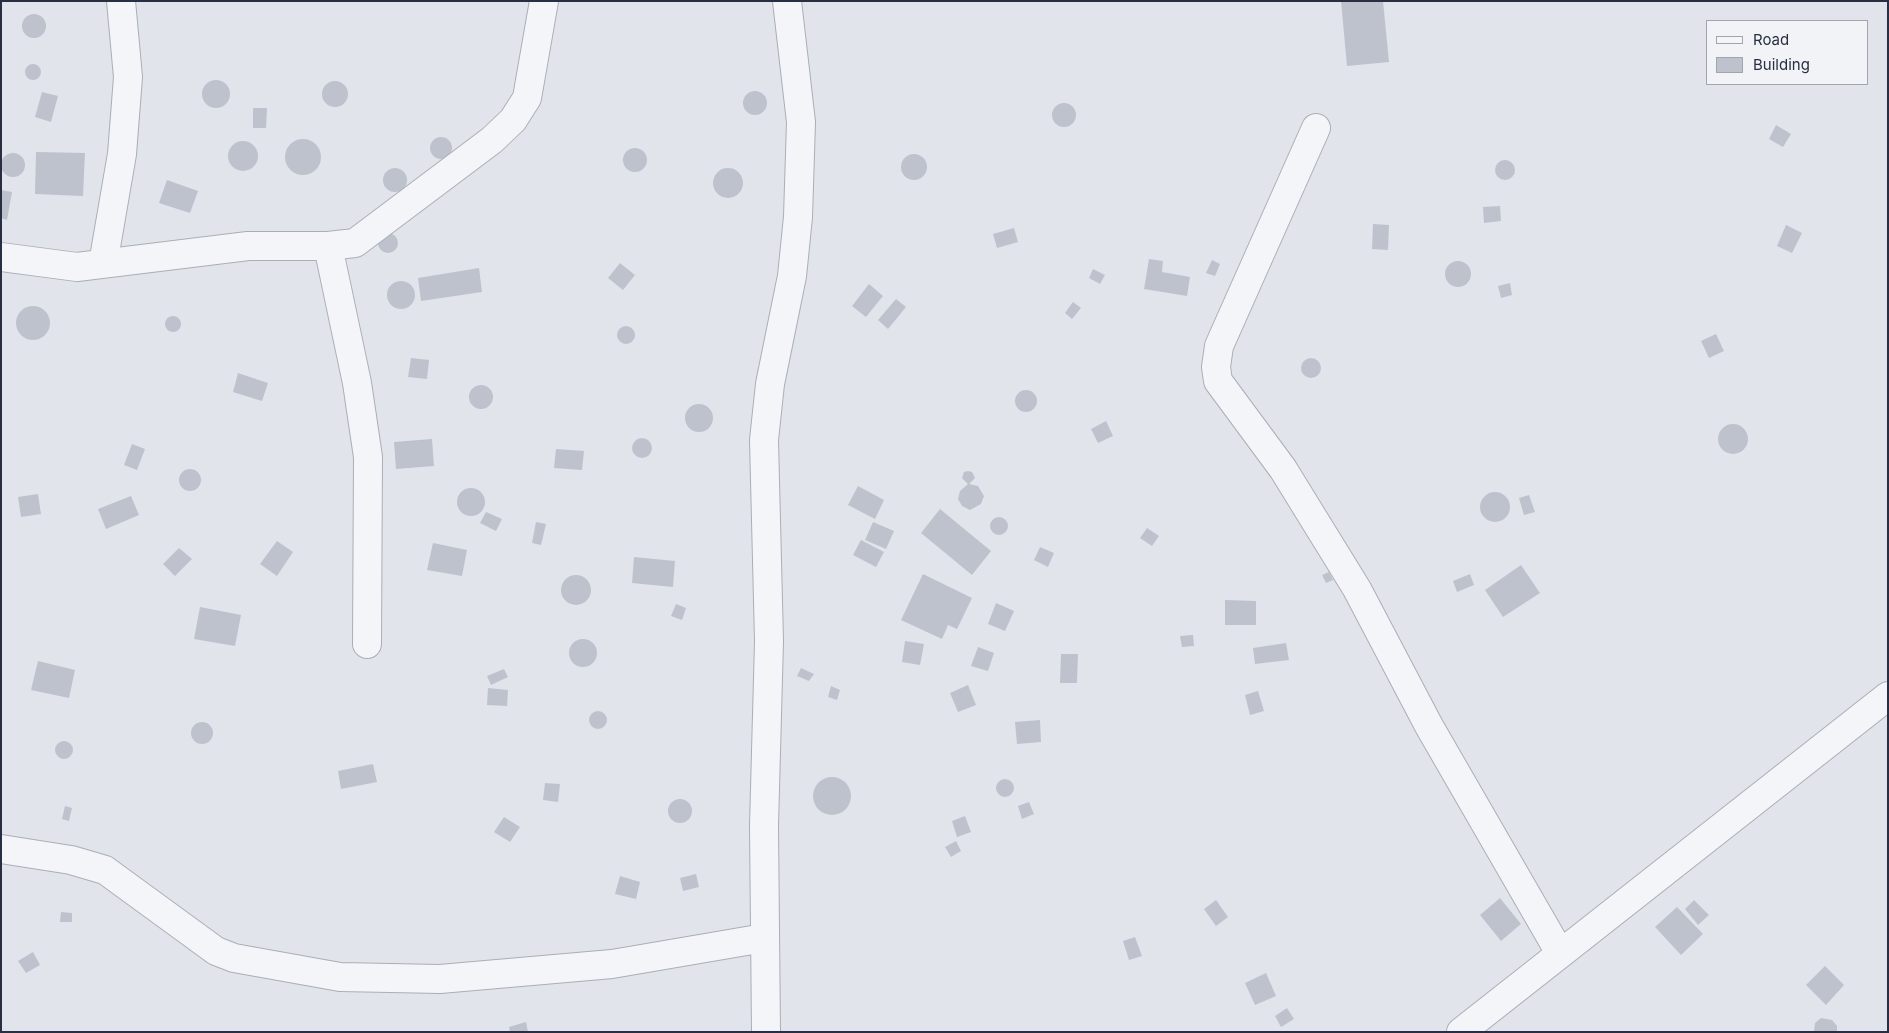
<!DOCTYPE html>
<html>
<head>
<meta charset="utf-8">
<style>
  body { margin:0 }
  #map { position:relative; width:1889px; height:1033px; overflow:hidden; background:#e1e4ea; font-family:Inter,sans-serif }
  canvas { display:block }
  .frame { position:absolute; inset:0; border:2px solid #292f43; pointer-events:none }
  .legend { position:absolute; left:1706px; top:20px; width:162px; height:65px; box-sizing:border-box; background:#f1f3f7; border:1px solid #a1a5af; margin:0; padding:6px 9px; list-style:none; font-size:15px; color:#292f43 }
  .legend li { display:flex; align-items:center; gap:10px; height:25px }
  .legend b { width:25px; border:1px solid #a1a5af }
</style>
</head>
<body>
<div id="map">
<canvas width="1889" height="1033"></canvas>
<div class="frame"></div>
<ul class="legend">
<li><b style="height:6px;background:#f4f5f8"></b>Road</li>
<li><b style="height:14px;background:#bec2cd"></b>Building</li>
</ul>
</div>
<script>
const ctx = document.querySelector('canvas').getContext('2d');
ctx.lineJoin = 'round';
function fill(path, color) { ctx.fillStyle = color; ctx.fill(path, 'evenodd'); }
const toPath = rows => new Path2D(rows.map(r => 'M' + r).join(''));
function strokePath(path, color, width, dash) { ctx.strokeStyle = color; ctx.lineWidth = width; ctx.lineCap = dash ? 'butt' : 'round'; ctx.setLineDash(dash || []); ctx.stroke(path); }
fill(toPath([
  [1341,1,1383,1,1389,62,1347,66],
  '22 26a12 12 0 1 1 24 0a12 12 0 1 1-24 0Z',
  '25 72a8 8 0 1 1 16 0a8 8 0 1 1-16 0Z',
  '202 94a14 14 0 1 1 28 0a14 14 0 1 1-28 0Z',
  '322 94a13 13 0 1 1 26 0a13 13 0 1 1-26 0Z',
  '743 103a12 12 0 1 1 24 0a12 12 0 1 1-24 0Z',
  [42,92,58,96,51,122,35,117],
  '1052 115a12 12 0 1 1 24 0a12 12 0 1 1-24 0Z',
  [253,108,267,108,266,128,253,128],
  [1776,125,1791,134,1783,147,1769,139],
  '430 148a11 11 0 1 1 22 0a11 11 0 1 1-22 0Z',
  '285 157a18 18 0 1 1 36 0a18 18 0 1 1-36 0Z',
  '228 156a15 15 0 1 1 30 0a15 15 0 1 1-30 0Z',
  '623 160a12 12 0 1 1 24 0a12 12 0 1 1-24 0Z',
  [36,152,85,153,83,196,35,194],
  '1 165a12 12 0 1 1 24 0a12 12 0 1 1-24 0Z',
  '901 167a13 13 0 1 1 26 0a13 13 0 1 1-26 0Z',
  '1495 170a10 10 0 1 1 20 0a10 10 0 1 1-20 0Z',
  '383 180a12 12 0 1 1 24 0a12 12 0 1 1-24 0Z',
  '713 183a15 15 0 1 1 30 0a15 15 0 1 1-30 0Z',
  [167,180,198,191,190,213,159,203],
  [1,190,12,192,7,220,1,218],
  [1500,206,1501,221,1484,223,1483,207],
  [1373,224,1389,225,1388,250,1372,249],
  [1786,225,1802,233,1792,253,1777,246],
  [1014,228,1018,242,997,248,993,234],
  '378 243a10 10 0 1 1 20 0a10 10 0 1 1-20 0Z',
  [1149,259,1163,261,1162,272,1190,277,1187,296,1144,289],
  [1212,260,1220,264,1215,276,1206,273],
  '1445 274a13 13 0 1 1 26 0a13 13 0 1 1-26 0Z',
  [620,263,635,275,623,290,608,278],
  [479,268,482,292,421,301,418,278],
  [1093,269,1105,275,1100,284,1089,278],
  '387 295a14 14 0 1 1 28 0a14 14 0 1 1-28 0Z',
  [1510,283,1512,295,1501,298,1498,286],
  [869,284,883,296,866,317,852,306],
  [896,299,906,307,888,329,878,320],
  [1073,302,1081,308,1072,319,1065,313],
  '16 323a17 17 0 1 1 34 0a17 17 0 1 1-34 0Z',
  '165 324a8 8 0 1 1 16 0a8 8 0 1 1-16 0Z',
  '617 335a9 9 0 1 1 18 0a9 9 0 1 1-18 0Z',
  [1716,334,1724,351,1709,358,1701,341],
  '1301 368a10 10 0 1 1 20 0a10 10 0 1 1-20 0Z',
  [411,358,429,360,427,379,408,377],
  [238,373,268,383,262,401,233,392],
  '469 397a12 12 0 1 1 24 0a12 12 0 1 1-24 0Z',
  '1015 401a11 11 0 1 1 22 0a11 11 0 1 1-22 0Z',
  '685 418a14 14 0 1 1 28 0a14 14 0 1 1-28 0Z',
  [1106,421,1113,436,1098,443,1091,429],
  '1718 439a15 15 0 1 1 30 0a15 15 0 1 1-30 0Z',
  '632 448a10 10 0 1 1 20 0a10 10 0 1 1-20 0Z',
  [432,439,434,466,396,469,394,442],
  [132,444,145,449,137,470,124,465],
  [556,449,584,451,582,470,554,468],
  '179 480a11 11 0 1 1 22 0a11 11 0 1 1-22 0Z',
  [968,471,972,472,975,478,969,484,978,486,984,496,981,504,970,510,962,506,958,499,960,491,968,484,962,478,964,472],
  [858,486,884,500,875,519,848,505],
  '457 502a14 14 0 1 1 28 0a14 14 0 1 1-28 0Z',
  '1480 507a15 15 0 1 1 30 0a15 15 0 1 1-30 0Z',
  [38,494,41,514,21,517,18,497],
  [1529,495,1535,512,1524,515,1519,498],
  [131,496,139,515,106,529,98,509],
  [940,509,991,551,972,575,921,533],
  [486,512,502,519,496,531,480,523],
  '990 526a9 9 0 1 1 18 0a9 9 0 1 1-18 0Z',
  [536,522,546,524,541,545,532,543],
  [873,522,894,531,886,549,865,540],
  [1147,528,1159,536,1152,546,1140,538],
  [861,540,884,552,876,567,853,555],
  [277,541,293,552,277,576,260,564],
  [433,543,467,550,462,576,427,570],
  [1040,547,1054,553,1048,567,1034,560],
  [179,548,192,559,175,576,163,564],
  [634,557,675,561,673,587,632,583],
  [1521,565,1540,593,1503,617,1485,590],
  [1329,572,1333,580,1326,583,1322,575],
  [923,574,972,598,957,629,948,625,942,639,901,620],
  [1470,574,1474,585,1457,592,1453,581],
  '561 590a15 15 0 1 1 30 0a15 15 0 1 1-30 0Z',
  [1225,600,1256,601,1256,625,1225,625],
  [996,603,1014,611,1005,631,988,624],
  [676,604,686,608,682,620,671,616],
  [200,607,241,615,235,646,194,639],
  [1193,635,1194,646,1182,647,1180,636],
  '569 653a14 14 0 1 1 28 0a14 14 0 1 1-28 0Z',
  [905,641,924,644,920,665,902,662],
  [1286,643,1289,660,1255,664,1253,648],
  [978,647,994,653,988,671,971,666],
  [1061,654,1078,654,1077,683,1060,683],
  [38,661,75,670,69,698,31,690],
  [801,668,814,674,809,681,797,676],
  [504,669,508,677,491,685,487,676],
  [968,685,976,705,958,712,950,693],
  [831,686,840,690,837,700,828,697],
  [488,688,508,690,507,706,487,705],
  [1258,691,1264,711,1250,715,1245,695],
  '589 720a9 9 0 1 1 18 0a9 9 0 1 1-18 0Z',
  [1040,720,1041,742,1017,744,1015,722],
  '191 733a11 11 0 1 1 22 0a11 11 0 1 1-22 0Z',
  '55 750a9 9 0 1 1 18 0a9 9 0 1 1-18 0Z',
  [373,764,377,782,341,789,338,771],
  '813 796a19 19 0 1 1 38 0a19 19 0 1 1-38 0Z',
  '996 788a9 9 0 1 1 18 0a9 9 0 1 1-18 0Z',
  [545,783,560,784,558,802,543,800],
  '668 811a12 12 0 1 1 24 0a12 12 0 1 1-24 0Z',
  [1029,802,1034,814,1022,819,1018,806],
  [65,806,72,808,69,821,62,819],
  [965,816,971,832,957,837,952,821],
  [504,817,520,827,510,842,494,832],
  [956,841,961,851,951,857,945,847],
  [696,874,699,887,683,891,680,878],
  [620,876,640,882,636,899,615,894],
  [1500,898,1521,924,1501,941,1480,915],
  [1216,900,1228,917,1216,926,1204,909],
  [1694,900,1709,915,1698,925,1685,909],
  [1677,907,1703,934,1681,955,1655,927],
  [61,912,72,913,72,922,60,922],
  [1135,937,1142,956,1129,960,1123,941],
  [33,952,40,965,26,973,18,961],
  [1825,966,1844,985,1826,1005,1806,985],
  [1266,973,1276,996,1255,1005,1245,983],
  [1287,1008,1294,1019,1281,1027,1275,1016],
  [1821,1018,1832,1020,1837,1026,1837,1032,1814,1032,1815,1023],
  [526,1022,528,1032,510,1032,509,1027]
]), '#bec2cd');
const minor = toPath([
  [1316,128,1219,346,1216,367,1218,381,1283,469,1357,589,1429,726,1560,953],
  [328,246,357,383,368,457,367,644],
  [1,257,77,267,248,246,328,246,355,243,492,140,513,120,527,98,544,1],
  [103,264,122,154,128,77,121,1],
  [1,849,71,860,105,870,216,951,234,958,340,977,440,979,612,964,764,938],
  [766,1032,764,826,769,641,764,440,770,384,792,276,798,217,801,122,787,1],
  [1461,1032,1888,696]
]);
strokePath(minor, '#aaaeb8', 30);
strokePath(minor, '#f4f5f8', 28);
</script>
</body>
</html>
